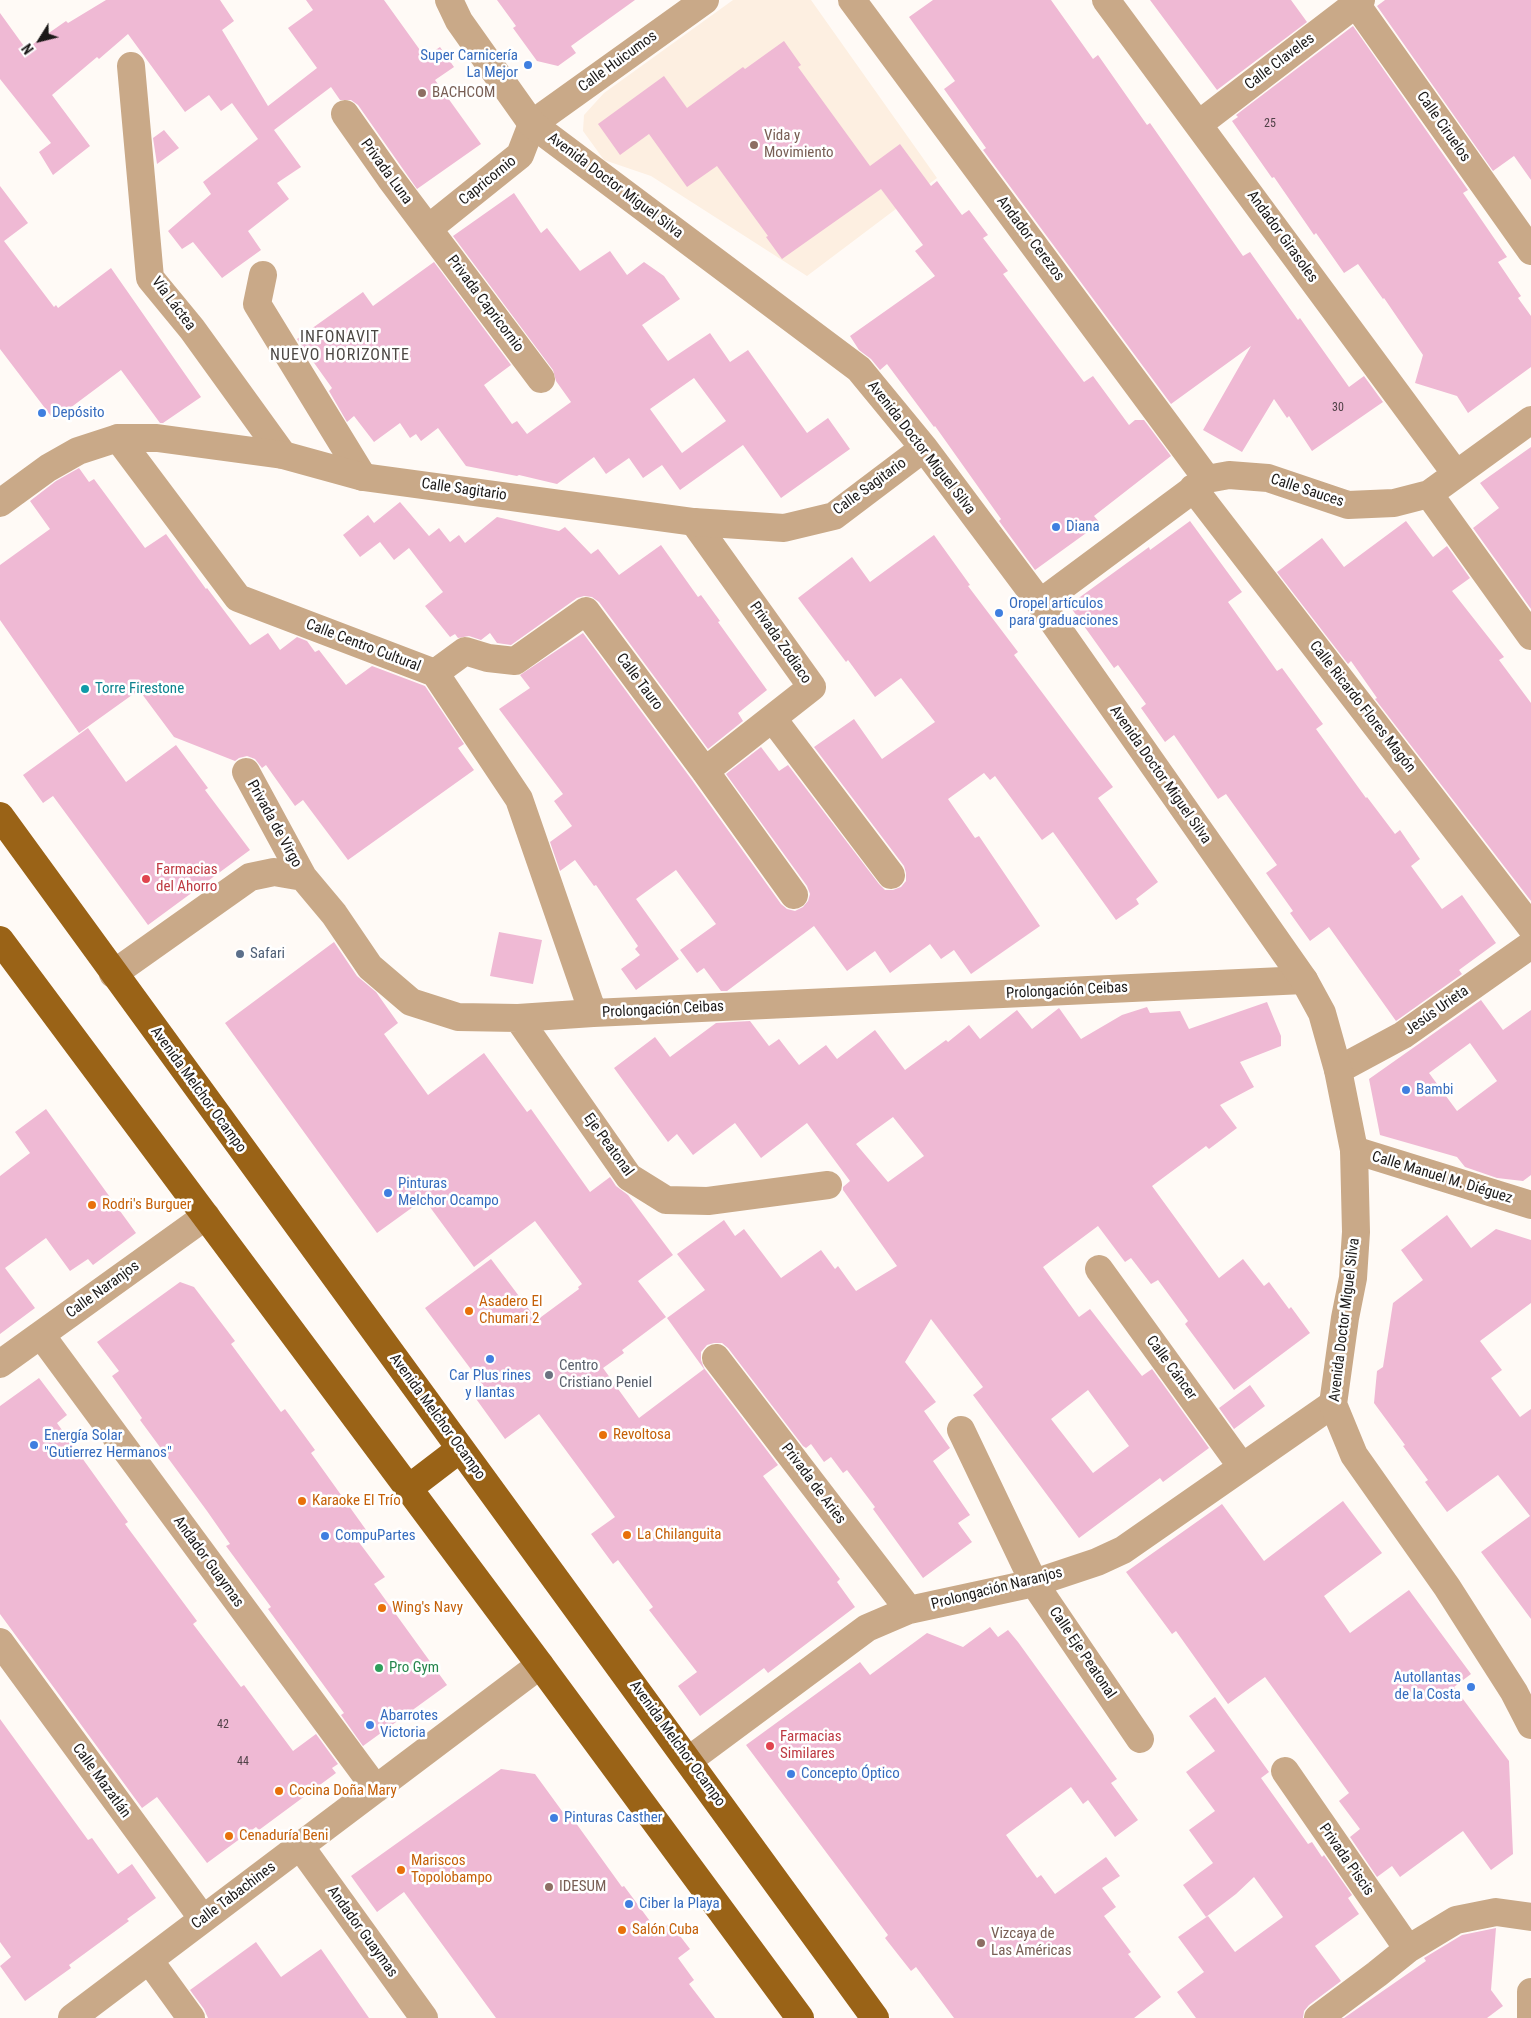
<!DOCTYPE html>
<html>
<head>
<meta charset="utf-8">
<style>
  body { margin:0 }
  #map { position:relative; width:1531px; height:2018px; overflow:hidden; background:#fffaf6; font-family:"Roboto Condensed",sans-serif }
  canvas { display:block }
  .north { position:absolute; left:15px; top:15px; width:50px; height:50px; -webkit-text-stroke:4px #fff; paint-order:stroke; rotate:234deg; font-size:14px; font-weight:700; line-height:20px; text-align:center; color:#1b1918 }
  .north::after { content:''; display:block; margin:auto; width:18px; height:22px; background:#1b1918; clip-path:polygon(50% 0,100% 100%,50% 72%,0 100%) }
</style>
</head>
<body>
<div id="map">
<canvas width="1531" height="2018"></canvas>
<div class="north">N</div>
</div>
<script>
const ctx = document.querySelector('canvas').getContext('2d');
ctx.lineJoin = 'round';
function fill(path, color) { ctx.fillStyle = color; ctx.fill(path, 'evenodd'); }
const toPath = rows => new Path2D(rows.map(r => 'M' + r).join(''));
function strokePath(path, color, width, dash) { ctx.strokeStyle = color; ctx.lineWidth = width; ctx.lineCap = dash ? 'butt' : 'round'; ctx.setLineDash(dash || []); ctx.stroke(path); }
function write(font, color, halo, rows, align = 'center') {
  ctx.font = font + ' "Roboto Condensed",sans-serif'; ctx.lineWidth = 5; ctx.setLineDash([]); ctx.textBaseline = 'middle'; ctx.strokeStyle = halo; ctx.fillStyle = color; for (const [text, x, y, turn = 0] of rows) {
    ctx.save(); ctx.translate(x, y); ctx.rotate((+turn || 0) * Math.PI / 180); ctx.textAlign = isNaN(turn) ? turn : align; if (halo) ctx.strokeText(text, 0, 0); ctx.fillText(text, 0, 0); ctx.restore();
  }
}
fill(toPath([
  [733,0,811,0,937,178,807,276,651,176,604,160,583,131,584,115,604,93]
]), '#fdefe1');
fill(toPath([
  [106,0,220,0,234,21,222,30,268,106,317,68,288,28,313,10,306,0,384,0,425,57,440,47,454,67,435,80,481,144,417,189,358,105,351,100,340,100,331,87,274,130,301,167,277,183,289,199,248,231,261,250,222,278,193,242,182,249,168,231,211,194,203,182,258,139,232,103,221,111,209,95,185,112,128,34,99,59,97,57,52,95,90,146,53,175,39,152,51,143,0,79,0,13,26,49,66,21,68,23],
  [497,0,635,0,571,46,576,53,558,66,537,61,513,28,516,26],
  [933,0,1051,0,1093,59,1098,55,1147,125,1150,123,1243,256,1250,252,1298,320,1300,318,1349,387,1364,376,1383,402,1312,451,1289,416,1287,418,1274,399,1242,452,1203,430,1251,346,1171,404,983,150,986,148,944,89,955,81,909,17],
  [1150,0,1291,0,1307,22,1217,90],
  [1385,0,1531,0,1531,180,1514,156,1493,171,1377,6],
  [1353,26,1468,190,1463,193,1507,257,1498,262,1521,296,1518,298,1531,316,1531,367,1468,413,1457,396,1415,383,1423,355,1384,298,1383,299,1358,264,1344,273,1316,233,1314,235,1274,177,1272,178,1232,121,1238,117,1236,115],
  [784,41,801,65,798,67,870,166,900,144,931,186,937,181,962,215,969,210,988,235,983,238,1008,271,1003,274,1084,382,1093,376,1129,425,1135,420,1144,420,1171,456,1094,516,1100,523,1035,570,999,521,1001,519,935,426,934,427,887,364,880,370,871,359,859,350,850,336,935,276,915,251,923,245,881,189,782,259,766,237,768,236,717,166,687,187,649,134,620,155,598,124,664,76,687,108,743,67,745,69],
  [164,130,179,148,157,164,153,138],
  [0,186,28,223,4,241,54,307,56,305,58,308,111,268,201,397,163,423,160,423,121,370,54,420,0,349],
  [514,193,541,233,547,228,580,271,610,251,627,275,644,262,664,276,680,299,642,325,668,361,710,333,730,362,748,350,807,433,828,418,850,449,781,498,743,445,680,490,662,465,643,478,629,458,606,474,594,457,557,484,519,475,517,476,466,466,438,428,421,441,416,434,410,438,400,423,374,442,354,416,347,422,329,391,332,388,297,339,363,292,373,306,434,262,511,365,484,385,512,424,517,421,527,434,571,402,556,381,553,370,453,236],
  [694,378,726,421,682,453,650,409],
  [1531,447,1531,609,1473,528,1499,508,1480,483],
  [79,468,89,482,94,479,145,548,166,534,206,589,207,588,250,645,268,633,280,650,297,637,307,641,315,652,319,650,346,685,372,666,425,686,464,744,458,748,474,770,348,860,303,800,295,806,266,765,262,768,255,759,247,756,239,758,235,761,174,737,139,690,79,733,0,620,0,565,50,529,30,501,56,481],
  [400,502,429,536,439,528,450,542,459,535,465,543,497,517,559,531,565,527,591,554,598,549,619,575,661,545,698,597,701,595,720,621,718,622,767,690,738,713,743,721,708,749,599,602,592,597,584,596,577,598,511,645,497,643,490,633,481,640,469,636,458,638,455,634,450,637,425,606,443,592,409,548,394,560,380,542,360,557,343,535,368,515,374,523],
  [1190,521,1242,592,1228,602,1277,671,1282,668,1323,724,1316,729,1366,798,1367,797,1395,834,1400,830,1420,859,1411,866,1442,909,1462,895,1496,943,1459,970,1462,974,1396,1021,1329,927,1310,941,1290,913,1293,911,1266,873,1277,865,1226,794,1218,799,1174,735,1165,742,1141,708,1146,704,1118,665,1114,668,1069,605,1149,547,1150,550],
  [1406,521,1433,557,1447,546,1470,578,1452,591,1504,657,1499,660,1531,703,1531,901,1375,699,1377,698,1351,661,1348,664,1277,572,1322,538,1344,567],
  [934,535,970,585,968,586,1018,652,1014,655,1113,787,1098,798,1158,882,1136,899,1139,904,1116,920,1053,832,1042,840,995,776,990,780,984,773,948,799,975,838,979,836,1040,926,971,974,954,950,941,959,930,944,890,973,875,951,847,971,814,926,727,991,721,991,704,968,697,973,680,950,716,924,676,870,636,899,679,959,636,990,621,969,640,955,635,949,638,946,596,885,594,886,575,860,560,871,550,842,572,826,554,801,563,794,499,709,530,688,520,675,583,633,692,780,781,904,787,909,795,911,803,907,808,901,810,894,807,886,726,774,761,747,779,771,788,765,879,884,885,890,893,890,901,887,906,881,906,873,904,866,814,747,854,719,882,759,935,722,901,678,875,697,848,660,846,662,798,598,852,557,870,582],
  [88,728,126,782,176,745,208,788,205,790,250,850,148,925,53,796,43,803,23,775],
  [499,932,542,940,533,984,490,976],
  [334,942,357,976,376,992,398,1023,384,1034,428,1095,484,1053,527,1112,531,1109,590,1192,610,1177,616,1186,628,1195,673,1255,638,1281,666,1317,622,1350,624,1353,603,1368,639,1418,704,1369,667,1318,705,1290,677,1254,724,1220,735,1236,744,1229,781,1278,821,1250,835,1269,838,1266,856,1291,897,1266,843,1190,843,1187,850,1181,807,1123,761,1158,735,1123,693,1155,677,1134,668,1142,614,1068,655,1037,670,1057,716,1023,750,1021,769,1046,779,1039,799,1065,826,1045,837,1059,875,1030,905,1070,946,1040,948,1042,969,1025,980,1039,1017,1010,1032,1029,1059,1008,1081,1039,1122,1015,1147,1007,1150,1013,1180,1011,1189,1029,1267,1002,1281,1036,1281,1046,1240,1062,1254,1087,1220,1105,1237,1128,1209,1149,1206,1146,1152,1186,1219,1278,1243,1259,1264,1286,1269,1282,1289,1309,1291,1307,1310,1333,1234,1390,1185,1324,1188,1321,1158,1280,1151,1284,1131,1258,1125,1262,1098,1226,1043,1267,1079,1317,1090,1309,1142,1376,1152,1369,1209,1448,1163,1482,1160,1478,1079,1538,973,1395,983,1387,931,1319,905,1362,936,1402,924,1411,950,1448,933,1461,970,1515,958,1523,972,1542,923,1578,873,1509,875,1507,847,1470,843,1473,831,1457,824,1462,811,1444,806,1448,803,1446,728,1348,722,1343,714,1343,707,1345,701,1352,701,1360,704,1368,778,1465,763,1476,840,1579,837,1582,855,1607,768,1673,764,1668,700,1716,678,1686,697,1672,649,1610,653,1607,618,1560,613,1564,591,1534,615,1517,539,1414,505,1439,474,1396,485,1388,425,1308,491,1259,537,1320,579,1289,578,1287,582,1284,535,1221,474,1267,424,1199,377,1233,225,1023],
  [893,1117,924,1156,888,1182,856,1144],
  [1088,1390,1129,1446,1093,1473,1051,1419],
  [1481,1000,1503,1030,1531,1010,1531,1175,1523,1181,1497,1178,1465,1167,1457,1157,1380,1135,1369,1079],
  [1470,1043,1497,1081,1457,1111,1429,1073],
  [46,1109,136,1233,93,1265,88,1259,70,1271,46,1238,5,1268,35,1308,0,1334,0,1176,30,1153,15,1132],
  [1447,1215,1471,1248,1496,1229,1531,1240,1531,1303,1480,1341,1502,1370,1491,1378,1520,1417,1531,1409,1531,1619,1481,1552,1530,1516,1498,1475,1447,1512,1425,1482,1428,1480,1403,1446,1405,1445,1374,1403,1377,1371,1383,1367,1393,1303,1423,1280,1401,1250],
  [180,1282,194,1287,235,1341,231,1344,281,1412,285,1409,315,1450,311,1453,369,1534,358,1541,385,1577,374,1584,447,1685,363,1746,341,1715,344,1713,268,1609,271,1607,226,1546,230,1544,207,1511,140,1420,142,1418,112,1376,119,1371,97,1342],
  [39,1378,67,1415,57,1423,128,1522,125,1524,197,1621,193,1624,241,1687,244,1685,293,1751,316,1734,338,1764,332,1768,336,1773,259,1830,256,1827,207,1863,157,1797,142,1808,0,1614,0,1406],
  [1250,1385,1265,1406,1234,1429,1219,1408],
  [1343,1501,1382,1553,1324,1596,1350,1633,1409,1590,1471,1674,1454,1687,1509,1761,1513,1854,1491,1870,1463,1831,1400,1877,1392,1866,1377,1877,1350,1837,1360,1829,1339,1801,1349,1793,1265,1677,1228,1704,1176,1631,1172,1634,1126,1572,1222,1504,1264,1561],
  [990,1627,998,1637,1008,1630,1018,1642,1117,1779,1111,1783,1138,1820,1115,1837,1088,1800,1083,1804,1071,1787,1006,1835,1037,1878,1041,1875,1055,1894,1106,1857,1120,1876,1102,1888,1116,1907,1104,1916,1131,1952,1128,1954,1161,1997,1134,2018,954,2018,916,1967,911,1971,885,1938,888,1935,746,1745,860,1662,870,1675,927,1633,963,1647],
  [1215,1697,1269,1772,1261,1778,1308,1844,1312,1842,1322,1857,1324,1855,1352,1895,1348,1898,1359,1914,1315,1946,1341,1981,1309,2005,1304,2011,1303,2018,1196,2018,1177,1992,1204,1972,1178,1937,1208,1916,1235,1952,1283,1917,1254,1877,1236,1894,1206,1917,1183,1885,1213,1863,1189,1830,1215,1811,1186,1772,1215,1751,1189,1716],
  [0,1719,88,1840,92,1838,118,1874,132,1864,156,1898,127,1919,129,1921,69,1965,71,1968,25,2001,0,1966,11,1957,0,1942],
  [501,1769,535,1774,570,1822,573,1819,622,1887,624,1886,658,1932,670,1923,690,1949,678,1958,694,1980,689,1984,715,2018,496,2018,404,1892,377,1912,351,1876],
  [1496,1928,1491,1990,1503,2006,1487,2018,1344,2018,1426,1961,1424,1958,1462,1935],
  [256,1942,281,1977,321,1949,369,2018,208,2018,204,2009,190,1990]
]), '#efb9d4');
strokePath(toPath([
  [852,0,1207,479],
  [1106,0,1456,474],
  [1356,4,1531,251],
  [131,66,150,278,192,329,283,455],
  [345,114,390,178,541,379],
  [1199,124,1361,0],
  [429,228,520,155,532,124,705,0],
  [263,275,257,304,363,477],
  [118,438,238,598,435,673,519,799,593,1013],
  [1193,488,1531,927],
  [1429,494,1531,636],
  [694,522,812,687,705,771],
  [1040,603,1207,479,1229,475,1268,478,1348,505,1394,503,1429,494,1531,420],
  [435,673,465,651,488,658,515,661,586,611,705,771,794,895],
  [773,719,891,875],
  [246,772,303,877],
  [113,974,250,877,274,872,303,877,334,914,370,967,411,1002,458,1017,518,1018,593,1013,1304,980],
  [518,1018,629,1177,666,1200,708,1201,828,1185],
  [1338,1070,1403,1035,1531,945],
  [1354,1150,1531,1205],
  [1099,1269,1242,1467],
  [41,1335,376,1789],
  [716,1358,909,1610],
  [0,1364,206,1216],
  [961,1430,1034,1583,1140,1739],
  [0,1642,203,1919],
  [689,1760,867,1628,909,1610,1034,1583,1097,1562,1123,1550,1333,1404],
  [1285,1771,1408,1949],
  [300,1846,424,2018],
  [149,1960,191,2018],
  [72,2018,540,1665],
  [1318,2018,1377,1974,1408,1949,1456,1920,1496,1912,1531,1917]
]), '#c9a988', 28);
strokePath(toPath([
  [449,0,459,21,532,124,859,369,924,448,1040,603,1304,980,1322,1013,1338,1070,1354,1150,1356,1232,1353,1278,1345,1318,1333,1404,1354,1455,1447,1587,1514,1692,1531,1725],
  [0,503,48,468,78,451,118,438,157,438,283,455,363,477,694,522,784,528,834,516,924,448],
  [1531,2018,1531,1992]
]), '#c9a988', 28);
strokePath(toPath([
  [0,816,875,2018],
  [0,940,540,1665,800,2018],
  [409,1488,460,1449]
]), '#9a6317', 28);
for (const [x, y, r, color] of [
  [528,65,5,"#3f7fe0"],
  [422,93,5,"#8d6e63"],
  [754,145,5,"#8d6e63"],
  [42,413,5,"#3f7fe0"],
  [1056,527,5,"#3f7fe0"],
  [999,613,5,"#3f7fe0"],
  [85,689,5,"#0f9aa8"],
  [146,879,5,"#e0444e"],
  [240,954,5,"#5c6f8a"],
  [1406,1090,5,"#3f7fe0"],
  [388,1193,5,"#3f7fe0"],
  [92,1205,5,"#e8710a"],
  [469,1311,5,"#e8710a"],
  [490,1359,5,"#3f7fe0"],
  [549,1375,5,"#6b7280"],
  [603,1435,5,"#e8710a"],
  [34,1445,5,"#3f7fe0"],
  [302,1501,5,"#e8710a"],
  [627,1535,5,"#e8710a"],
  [325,1536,5,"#3f7fe0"],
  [382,1608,5,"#e8710a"],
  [379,1668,5,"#2e9e5b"],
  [1471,1687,5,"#3f7fe0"],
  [370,1725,5,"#3f7fe0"],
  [770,1746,5,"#e0444e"],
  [791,1774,5,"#3f7fe0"],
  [279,1791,5,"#e8710a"],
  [554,1818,5,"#3f7fe0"],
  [229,1836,5,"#e8710a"],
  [401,1870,5,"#e8710a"],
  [549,1887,5,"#8d6e63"],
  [629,1904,5,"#3f7fe0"],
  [622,1930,5,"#e8710a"],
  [981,1943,5,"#8d6e63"]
]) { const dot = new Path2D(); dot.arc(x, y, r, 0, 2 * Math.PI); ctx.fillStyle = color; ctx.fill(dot); strokePath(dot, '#fff', 2); }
write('12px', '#504147', null, [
  ["25",1270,124],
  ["30",1338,408],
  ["42",223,1725],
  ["44",243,1762]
]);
write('15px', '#366cbe', '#fff', [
  ["Super Carnicería",518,56,"right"],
  ["La Mejor",518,73,"right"],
  ["Depósito",52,413],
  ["Diana",1066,527],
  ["Oropel artículos",1009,604],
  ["para graduaciones",1009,621],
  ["Bambi",1416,1090],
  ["Pinturas",398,1184],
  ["Melchor Ocampo",398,1201],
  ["Car Plus rines",490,1376,"center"],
  ["y llantas",490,1393,"center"],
  ["Energía Solar",44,1436],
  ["\"Gutierrez Hermanos\"",44,1453],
  ["CompuPartes",335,1536],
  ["Autollantas",1461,1678,"right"],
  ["de la Costa",1461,1695,"right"],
  ["Abarrotes",380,1716],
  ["Victoria",380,1733],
  ["Concepto Óptico",801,1774],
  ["Pinturas Casther",564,1818],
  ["Ciber la Playa",639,1904]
], 'left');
write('15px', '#1b1918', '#fff', [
  ["Calle Huicumos",618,62,-36],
  ["Calle Claveles",1280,62,-37],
  ["Calle Ciruelos",1443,127,55],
  ["Privada Luna",386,172,54],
  ["Capricornio",488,181,-39],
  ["Avenida Doctor Miguel Silva",615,186,37],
  ["Andador Girasoles",1282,237,54],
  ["Andador Cerezos",1030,239,53],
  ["Vía Láctea",173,304,53],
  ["Privada Capricornio",485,304,53],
  ["Avenida Doctor Miguel Silva",921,448,52],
  ["Calle Sagitario",870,487,-36],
  ["Calle Sagitario",464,490,8],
  ["Calle Sauces",1307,491,18],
  ["Privada Zodiaco",780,643,55],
  ["Calle Centro Cultural",363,646,21],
  ["Calle Tauro",639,682,53],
  ["Calle Ricardo Flores Magón",1362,707,52],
  ["Avenida Doctor Miguel Silva",1160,775,55],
  ["Privada de Virgo",274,824,61],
  ["Prolongación Ceibas",1067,991,-3],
  ["Prolongación Ceibas",663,1010,-3],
  ["Jesús Urieta",1437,1011,-35],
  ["Avenida Melchor Ocampo",198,1090,54],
  ["Eje Peatonal",608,1145,54],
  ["Calle Manuel M. Diéguez",1442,1178,17],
  ["Calle Naranjos",103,1290,-36],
  ["Avenida Doctor Miguel Silva",1345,1320,-83],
  ["Calle Cáncer",1171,1368,54],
  ["Avenida Melchor Ocampo",437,1417,54],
  ["Privada de Aries",813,1484,53],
  ["Andador Guaymas",208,1562,54],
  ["Prolongación Naranjos",997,1589,-14],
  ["Calle Eje Peatonal",1082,1653,56],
  ["Avenida Melchor Ocampo",677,1744,54],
  ["Calle Mazatlán",101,1781,54],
  ["Privada Piscis",1346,1860,55],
  ["Calle Tabachines",234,1896,-37],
  ["Andador Guaymas",362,1932,54]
]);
write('15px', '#785e54', '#fff', [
  ["BACHCOM",432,93],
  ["Vida y",764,136],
  ["Movimiento",764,153],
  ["IDESUM",559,1887],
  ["Vizcaya de",991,1934],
  ["Las Américas",991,1951]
], 'left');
write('15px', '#0d838f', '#fff', [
  ["Torre Firestone",95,689]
], 'left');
write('15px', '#be3a42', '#fff', [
  ["Farmacias",156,870],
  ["del Ahorro",156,887],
  ["Farmacias",780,1737],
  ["Similares",780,1754]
], 'left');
write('15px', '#4e5e75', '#fff', [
  ["Safari",250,954]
], 'left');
write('15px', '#c56008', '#fff', [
  ["Rodri's Burguer",102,1205],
  ["Asadero El",479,1302],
  ["Chumari 2",479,1319],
  ["Revoltosa",613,1435],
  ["Karaoke El Trío",312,1501],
  ["La Chilanguita",637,1535],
  ["Wing's Navy",392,1608],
  ["Cocina Doña Mary",289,1791],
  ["Cenaduría Beni",239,1836],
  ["Mariscos",411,1861],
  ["Topolobampo",411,1878],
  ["Salón Cuba",632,1930]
], 'left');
write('15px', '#5b616d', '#fff', [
  ["Centro",559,1366],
  ["Cristiano Peniel",559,1383]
], 'left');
write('15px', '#27864d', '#fff', [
  ["Pro Gym",389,1668]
], 'left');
ctx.letterSpacing = '1px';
write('16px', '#4c4743', '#fff', [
  ["INFONAVIT",340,338],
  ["NUEVO HORIZONTE",340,356]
]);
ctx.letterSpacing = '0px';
</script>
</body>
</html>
